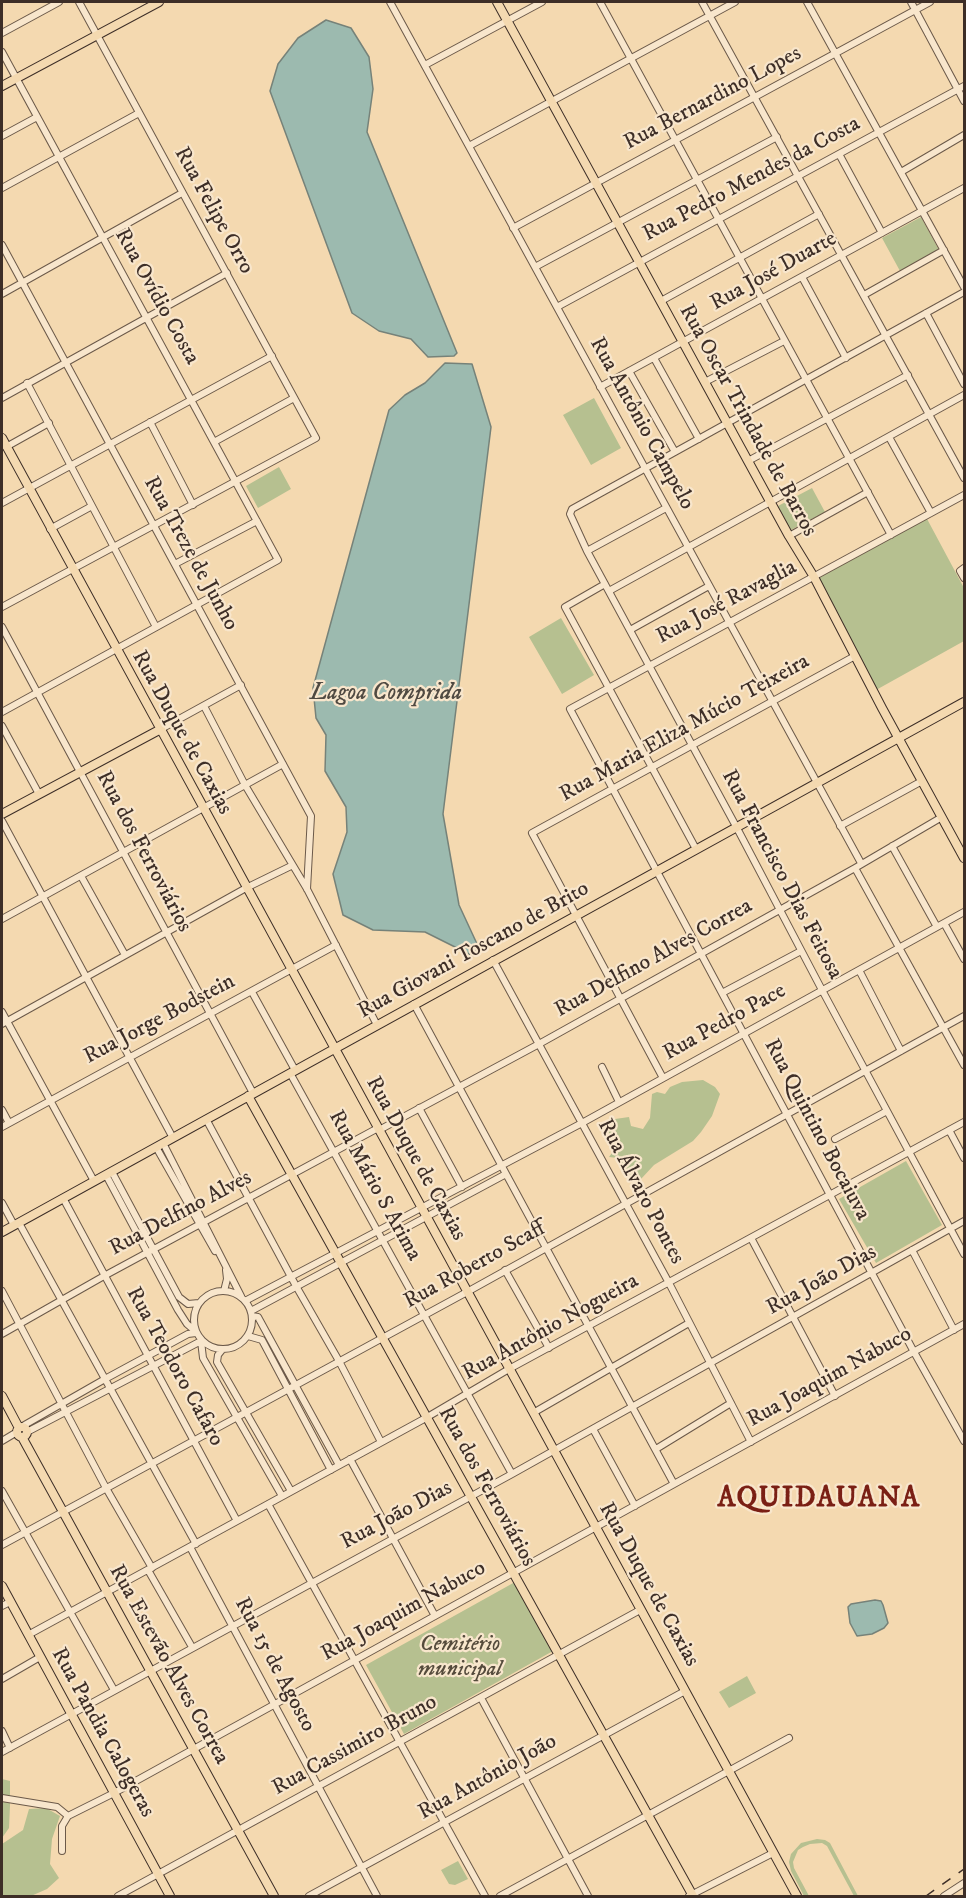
<!DOCTYPE html>
<html>
<head>
<meta charset="utf-8">
<style>
  body { margin:0 }
  #map { position:relative; width:966px; height:1898px; overflow:hidden; background:#f4d9b0; font-family:"IM FELL DW Pica",serif }
  canvas { display:block }
  .frame { position:absolute; inset:0; border:3px solid #3d2e27; pointer-events:none }
</style>
</head>
<body>
<div id="map">
<canvas width="966" height="1898"></canvas>
<div class="frame"></div>
</div>
<script>
const ctx = document.querySelector('canvas').getContext('2d');
ctx.lineJoin = 'round';
function fill(path, color) { ctx.fillStyle = color; ctx.fill(path, 'evenodd'); }
const toPath = rows => new Path2D(rows.map(r => 'M' + r).join(''));
function strokePath(path, color, width, dash) { ctx.strokeStyle = color; ctx.lineWidth = width; ctx.lineCap = dash ? 'butt' : 'round'; ctx.setLineDash(dash || []); ctx.stroke(path); }
function write(font, color, halo, rows, align = 'center') {
  ctx.font = font + ' "IM FELL DW Pica",serif'; ctx.lineWidth = 4.5; ctx.setLineDash([]); ctx.textBaseline = 'middle'; ctx.strokeStyle = halo; ctx.fillStyle = color; for (const [text, x, y, turn = 0] of rows) {
    ctx.save(); ctx.translate(x, y); ctx.rotate((+turn || 0) * Math.PI / 180); ctx.textAlign = isNaN(turn) ? turn : align; if (halo) ctx.strokeText(text, 0, 0); ctx.fillText(text, 0, 0); ctx.restore();
  }
}
fill(toPath([
  [921,217,939,250,900,271,882,238],
  [594,398,621,448,591,465,563,415],
  [279,467,291,489,258,508,246,486],
  [812,488,825,512,791,530,778,506],
  [926,517,964,588,964,641,876,690,814,577],
  [561,618,594,675,562,694,529,637],
  [703,1080,715,1087,720,1094,712,1116,701,1132,693,1141,654,1165,641,1179,624,1172,621,1169,621,1162,617,1158,609,1157,615,1149,610,1134,605,1129,608,1120,629,1117,631,1126,643,1129,650,1118,652,1094,657,1092,665,1094,670,1087,682,1082],
  [906,1161,942,1225,876,1263,839,1199],
  [515,1582,553,1651,404,1734,366,1665],
  [747,1676,756,1693,729,1708,719,1692],
  [2,1779,10,1781,10,1806,9,1828,2,1838],
  [46,1808,60,1816,52,1839,50,1864,59,1878,47,1889,31,1896,2,1896,2,1844,23,1830,29,1809],
  [817,1839,825,1840,830,1843,858,1896,854,1896,827,1846,822,1843,810,1844,803,1847,798,1850,793,1862,794,1868,809,1896,804,1896,791,1871,789,1862,791,1854,801,1843],
  [458,1861,468,1879,455,1885,449,1884,441,1870]
]), '#b6c090');
const water = toPath([
  [326,20,351,28,369,57,373,89,367,132,457,353,454,356,428,357,411,339,379,331,352,313,270,91,278,64,298,38,326,20],
  [445,363,472,364,491,427,443,814,459,905,478,946,473,956,425,932,373,930,343,915,333,874,347,832,346,807,325,771,326,735,316,718,313,688,389,410,405,395,425,383,445,363],
  [875,1600,881,1601,883,1605,888,1623,884,1628,872,1634,857,1636,850,1623,848,1607,851,1604,875,1600]
]);
fill(water, '#9cbaaf');
strokePath(water, '#768279', 1.5);
const minor = toPath([
  [390,2,861,863],
  [600,2,891,535],
  [702,2,964,478],
  [807,2,964,287],
  [911,2,964,101],
  [2,33,59,2],
  [2,52,278,560,2,712],
  [425,65,542,2],
  [2,136,37,117],
  [469,146,735,2],
  [839,154,882,233],
  [901,172,964,135],
  [2,188,139,113],
  [513,228,930,2],
  [2,245,311,816,307,889],
  [535,267,777,137],
  [802,277,846,358],
  [964,292,572,509,570,514,587,551,738,830,822,990,964,1254],
  [2,294,182,193],
  [864,295,944,250],
  [661,301,819,214],
  [557,307,964,86],
  [926,313,964,384],
  [654,358,699,439],
  [629,371,675,452],
  [705,382,784,341],
  [27,383,156,627],
  [600,387,964,188],
  [2,398,227,273],
  [150,422,193,505],
  [889,437,931,513],
  [214,442,294,398],
  [6,447,49,423],
  [748,461,908,375],
  [964,495,570,709,914,1352,964,1441],
  [2,503,272,356],
  [50,529,92,506],
  [789,536,868,492],
  [587,551,666,508],
  [175,564,257,521],
  [964,568,960,571,964,578],
  [605,584,565,607,696,849],
  [609,591,964,395],
  [2,607,316,438,79,2],
  [2,627,253,1093],
  [630,630,709,586],
  [204,706,245,785,307,889,377,1025],
  [2,726,39,794],
  [161,729,241,685],
  [2,821,173,1138],
  [840,826,922,781],
  [892,846,937,927],
  [855,868,964,1065],
  [81,876,125,955],
  [2,919,283,764],
  [944,923,964,959],
  [493,960,669,1283,751,1442],
  [859,970,901,1051],
  [252,992,295,1070],
  [722,993,801,951],
  [414,1004,674,1484],
  [2,1012,94,1181],
  [2,1024,246,888,291,866],
  [602,1067,619,1102],
  [290,1073,512,1474],
  [663,1078,532,833,855,656],
  [419,1108,462,1187],
  [2,1110,9,1123],
  [206,1119,296,1286,339,1361,381,1442],
  [2,1127,336,945],
  [381,1129,539,1044,855,868,942,817],
  [949,1130,964,1158],
  [835,1139,887,1111],
  [163,1143,241,1296],
  [156,1147,215,1251],
  [112,1172,179,1297,188,1304,199,1303],
  [106,1175,178,1310,187,1324,194,1330],
  [63,1198,237,1521],
  [2,1203,14,1225],
  [19,1223,196,1544],
  [751,1238,835,1396],
  [912,1250,954,1330],
  [505,1270,549,1348],
  '194 1320a29 29 0 1 1 58 0a29 29 0 1 1-58 0Z',
  [2,1291,106,1488,152,1568],
  [224,1291,227,1279,226,1270],
  [245,1301,582,1123,964,912],
  [251,1311,506,1174],
  [252,1316,258,1317,339,1465],
  [2,1334,104,1276,378,1128],
  [248,1336,262,1340,331,1470],
  [222,1350,218,1355,217,1362,291,1491],
  [533,1413,689,1323],
  [21,1427,105,1379,188,1334,196,1333],
  [593,1429,635,1506],
  [27,1432,201,1341,203,1358,282,1496],
  [2,1441,17,1432],
  [656,1449,731,1403],
  [350,1459,435,1616],
  [2,1491,114,1690],
  [268,1504,485,1896],
  [2,1545,467,1292,964,1016],
  [190,1547,377,1896],
  [148,1570,192,1647],
  [2,1606,10,1602],
  [28,1635,424,1419,509,1369,964,1122],
  [2,1679,40,1657],
  [481,1698,588,1896],
  [2,1731,10,1748],
  [2,1752,512,1474,964,1221],
  [2,1798,57,1807,68,1816],
  [62,1851,62,1826,68,1816,114,1793,964,1324],
  [118,1896,640,1610],
  [309,1896,685,1691],
  [500,1896,789,1738],
  [689,1896,773,1853],
  [944,1896,964,1883]
]);
const major = toPath([
  [497,2,789,536,814,577,882,708,964,858],
  [2,86,159,2],
  [2,438,797,1896],
  [2,814,161,729],
  [248,1096,693,1896],
  [2,1232,964,702],
  [2,1396,19,1428],
  '17 1432a5 5 0 1 1 10 0a5 5 0 1 1-10 0Z',
  [22,1437,274,1896],
  [2,1586,170,1896]
]);
strokePath(minor, '#6b5949', 8);
strokePath(major, '#3d2e27', 10);
strokePath(minor, '#f8e6cc', 6);
strokePath(major, '#f4d9b0', 8);
strokePath(toPath([
  [926,1896,964,1869]
]), '#3d2e27', 1.5, [10, 10]);
write('22px', '#3d2e27', '#f8e6cc', [
  ["Rua Bernardino Lopes",713,99,-28],
  ["Rua Pedro Mendes da Costa",752,180,-28],
  ["Rua Felipe Orro",213,211,61],
  ["Rua José Duarte",774,272,-29],
  ["Rua Ovídio Costa",156,297,61],
  ["Rua Oscar Trindade de Barros",747,421,61],
  ["Rua Antônio Campelo",641,424,61],
  ["Rua Treze de Junho",190,554,61],
  ["Rua José Ravaglia",727,603,-28],
  ["Rua Maria Eliza Múcio Teixeira",685,729,-29],
  ["Rua Duque de Caxias",181,733,61],
  ["Rua dos Ferroviários",143,852,62],
  ["Rua Francisco Dias Feitosa",781,875,62],
  ["Rua Giovani Toscano de Brito",474,951,-29],
  ["Rua Delfino Alves Correa",654,959,-29],
  ["Rua Jorge Bodstein",160,1020,-28],
  ["Rua Pedro Pace",725,1023,-29],
  ["Rua Quintino Bocaiuva",816,1130,62],
  ["Rua Duque de Caxias",415,1159,61],
  ["Rua Mário S Arima",374,1186,61],
  ["Rua Álvaro Pontes",640,1192,62],
  ["Rua Delfino Alves",181,1214,-28],
  ["Rua Roberto Scaff",475,1266,-29],
  ["Rua João Dias",822,1281,-29],
  ["Rua Antônio Nogueira",551,1328,-29],
  ["Rua Teodoro Cafaro",174,1367,61],
  ["Rua Joaquim Nabuco",830,1378,-29],
  ["Rua dos Ferroviários",486,1487,61],
  ["Rua João Dias",397,1516,-28],
  ["Rua Duque de Caxias",648,1585,61],
  ["Rua Joaquim Nabuco",404,1612,-29],
  ["Rua Estevão Alves Correa",168,1665,61],
  ["Rua 15 de Agosto",274,1665,62],
  ["Rua Pandia Calogeras",102,1733,61],
  ["Rua Cassimiro Bruno",355,1746,-29],
  ["Rua Antônio João",488,1778,-29]
]);
write('italic 22px', '#554b3c', '#f8e6cc', [
  ["Cemitério",460,1645],
  ["municipal",460,1670]
]);
write('italic 24px', '#504a42', '#f8e6cc', [
  ["Lagoa Comprida",386,694]
]);
ctx.letterSpacing = '1.5px';
write('bold 28px', '#7a1f14', '#f8e6cc', [
  ["AQUIDAUANA",819,1500]
]);
ctx.letterSpacing = '0px';
</script>
</body>
</html>
